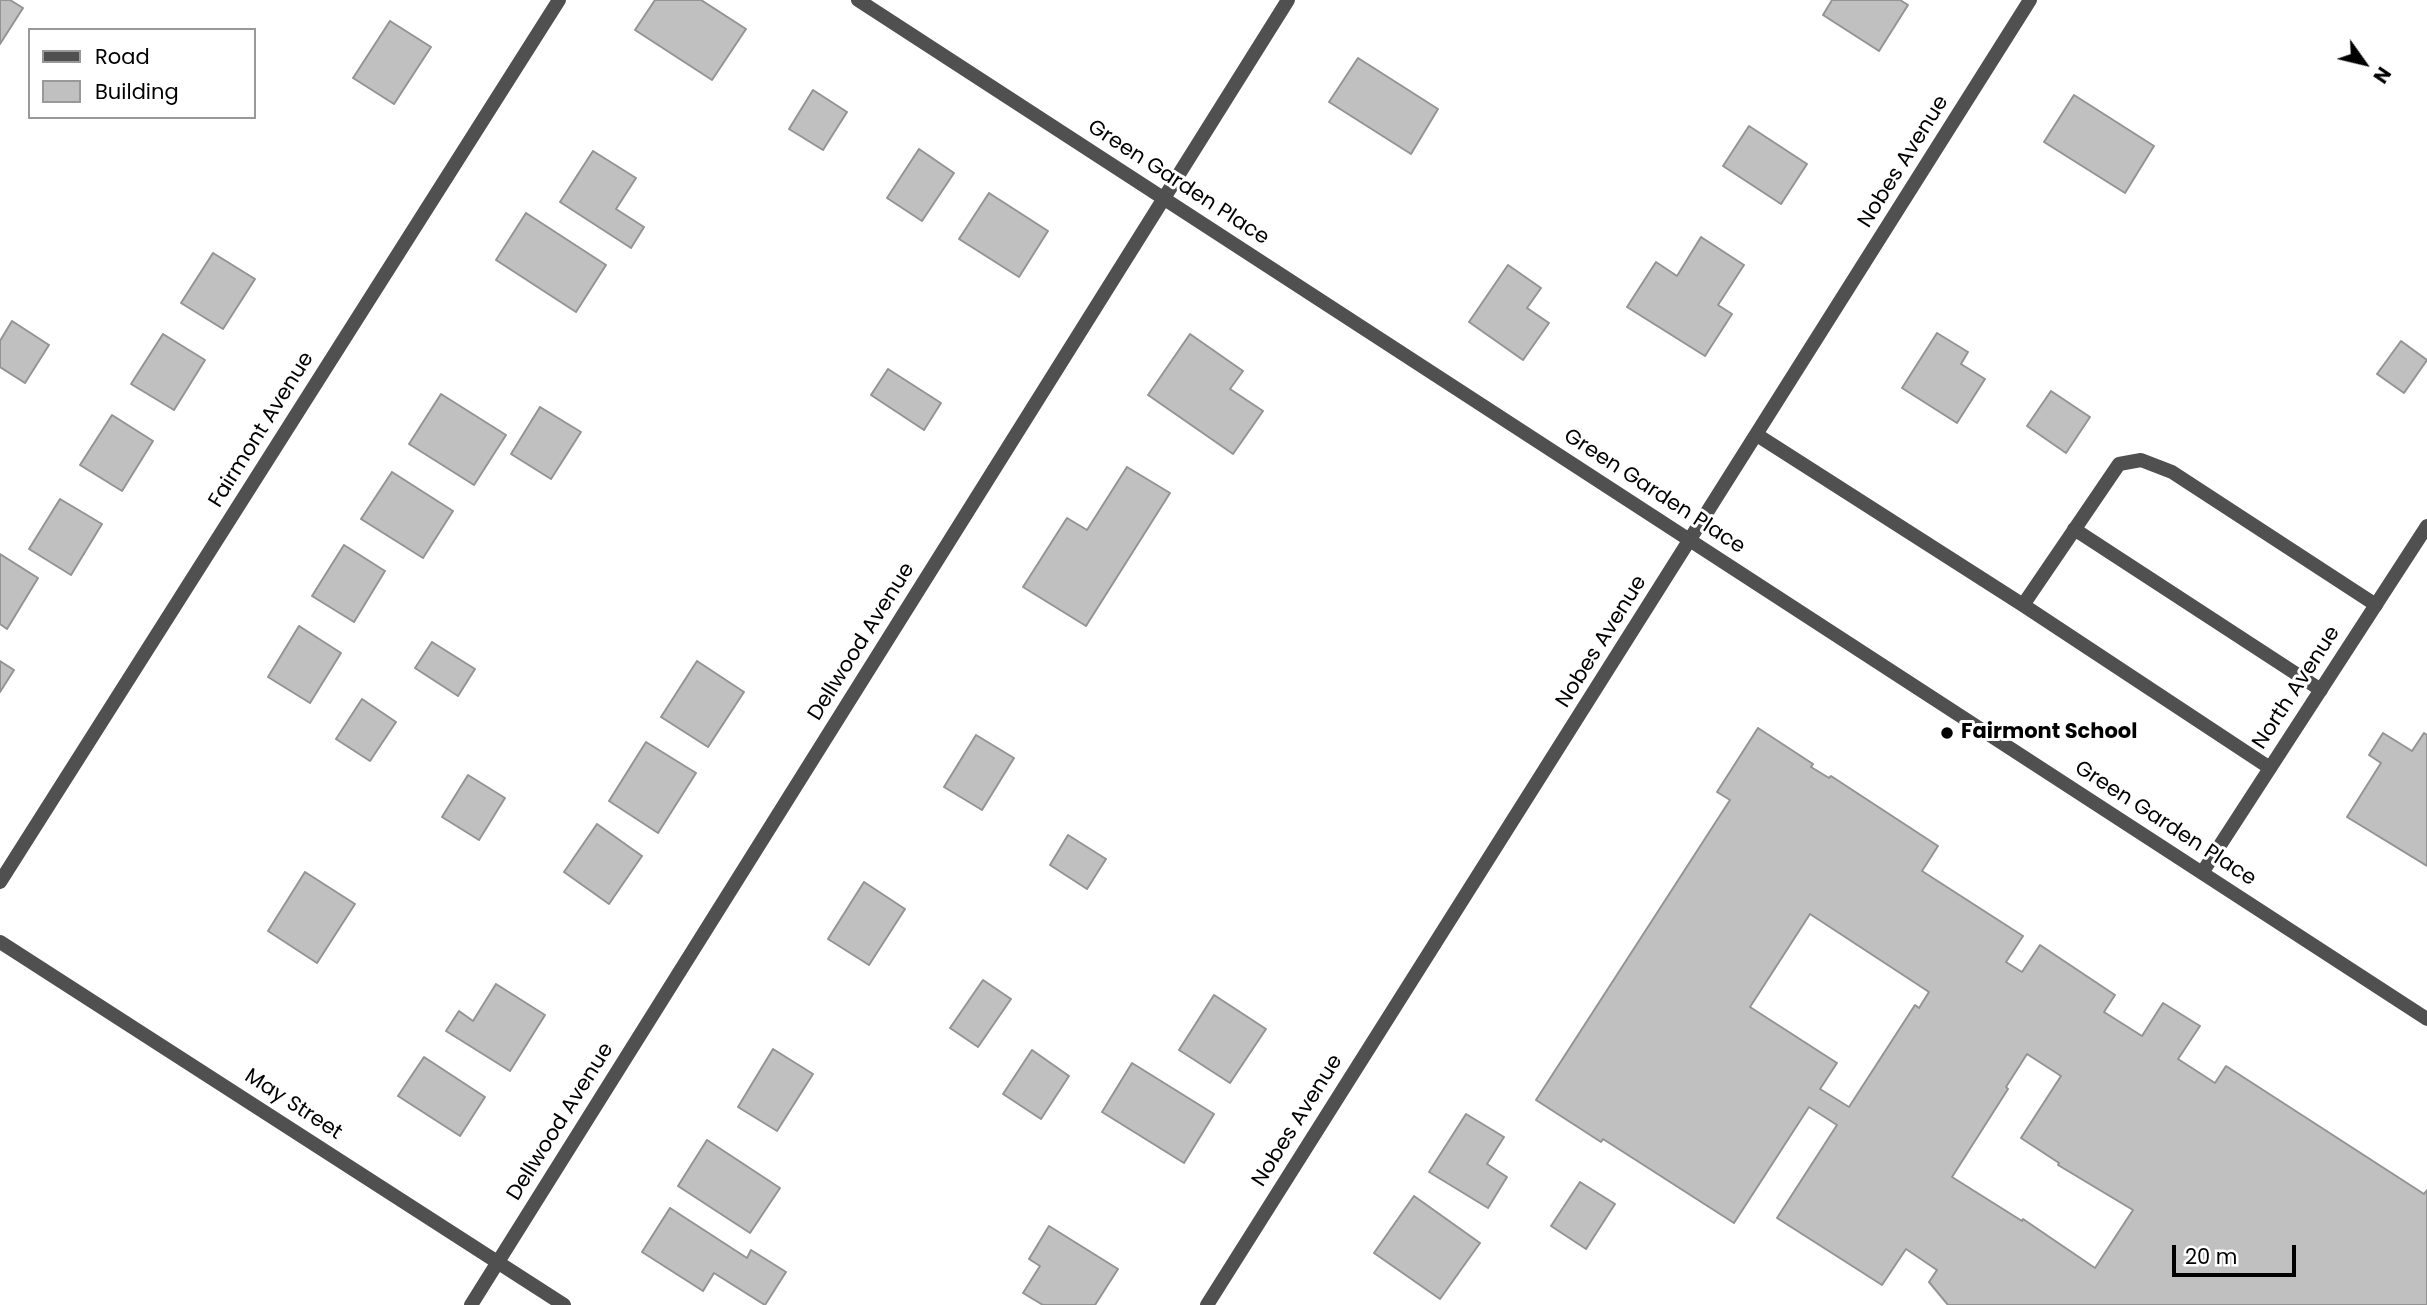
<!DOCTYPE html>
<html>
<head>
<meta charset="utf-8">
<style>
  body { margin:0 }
  #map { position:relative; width:2427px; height:1305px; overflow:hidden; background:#fff; font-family:Poppins,sans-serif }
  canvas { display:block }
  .legend { position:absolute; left:28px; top:28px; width:228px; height:91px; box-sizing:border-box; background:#fff; border:2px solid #999; margin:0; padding:9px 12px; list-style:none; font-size:21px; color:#000 }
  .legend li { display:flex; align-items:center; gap:14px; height:35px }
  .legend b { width:35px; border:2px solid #999 }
  .north { position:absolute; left:2329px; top:28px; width:70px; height:70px; -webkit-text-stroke:5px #fff; paint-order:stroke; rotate:124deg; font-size:19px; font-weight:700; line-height:28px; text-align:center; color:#000 }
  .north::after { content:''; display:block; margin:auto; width:24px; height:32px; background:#000; clip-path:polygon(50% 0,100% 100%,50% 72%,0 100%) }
  .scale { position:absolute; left:2172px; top:1245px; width:124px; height:32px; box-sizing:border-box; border:4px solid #000; border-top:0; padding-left:9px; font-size:21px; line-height:24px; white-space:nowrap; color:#000; -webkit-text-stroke:5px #fff; paint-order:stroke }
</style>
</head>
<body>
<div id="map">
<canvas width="2427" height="1305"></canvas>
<ul class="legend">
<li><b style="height:9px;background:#505050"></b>Road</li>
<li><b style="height:19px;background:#c0c0c0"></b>Building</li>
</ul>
<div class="north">N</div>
<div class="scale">20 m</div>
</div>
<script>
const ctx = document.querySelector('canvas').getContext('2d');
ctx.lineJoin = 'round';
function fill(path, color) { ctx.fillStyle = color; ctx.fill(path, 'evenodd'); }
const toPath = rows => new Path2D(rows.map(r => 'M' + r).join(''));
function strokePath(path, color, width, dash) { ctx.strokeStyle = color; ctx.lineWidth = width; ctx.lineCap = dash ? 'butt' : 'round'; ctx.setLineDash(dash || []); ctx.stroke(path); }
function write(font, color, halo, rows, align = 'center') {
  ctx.font = font + ' Poppins,sans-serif'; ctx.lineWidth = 6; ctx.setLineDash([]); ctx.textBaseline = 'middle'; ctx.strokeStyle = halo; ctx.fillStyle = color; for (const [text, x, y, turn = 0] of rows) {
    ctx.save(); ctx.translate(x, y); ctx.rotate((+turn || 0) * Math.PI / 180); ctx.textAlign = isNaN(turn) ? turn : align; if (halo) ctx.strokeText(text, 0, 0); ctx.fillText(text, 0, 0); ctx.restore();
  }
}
const building = toPath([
  [0,0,10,0,23,8,0,44,0,0],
  [655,0,701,0,746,29,712,80,635,30,655,0],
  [1832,0,1900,0,1908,5,1879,51,1823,15,1832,0],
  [390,21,431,47,394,104,353,78,390,21],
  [1358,58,1438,109,1411,154,1329,102,1358,58],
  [813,90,847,112,823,150,789,129,813,90],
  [2074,95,2154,146,2125,193,2044,142,2074,95],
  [1749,126,1807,164,1781,204,1723,166,1749,126],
  [919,149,954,173,922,221,887,198,919,149],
  [593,151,636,178,616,209,644,227,631,248,560,202,593,151],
  [989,193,1048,231,1019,277,959,239,989,193],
  [526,213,606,265,576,312,496,260,526,213],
  [1701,237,1744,265,1718,305,1732,314,1705,356,1627,307,1656,262,1677,276,1701,237],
  [213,253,255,279,223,329,181,303,213,253],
  [1508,265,1541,288,1527,308,1549,323,1523,360,1469,322,1508,265],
  [12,321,49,345,25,383,0,367,0,341,12,321],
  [1937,333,1968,352,1961,364,1985,379,1957,423,1902,388,1937,333],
  [163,334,205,360,174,410,131,384,163,334],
  [1190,334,1243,371,1230,389,1263,411,1233,454,1148,395,1190,334],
  [2401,341,2427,360,2404,393,2377,374,2401,341],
  [888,369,941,403,924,430,871,395,888,369],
  [2051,391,2090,417,2066,453,2027,426,2051,391],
  [441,394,506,435,474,485,409,444,441,394],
  [540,407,581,432,551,479,511,454,540,407],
  [112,415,153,441,122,491,80,465,112,415],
  [1127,467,1170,493,1086,626,1023,587,1067,518,1087,530,1127,467],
  [392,472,453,511,423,558,361,519,392,472],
  [60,499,102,524,71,575,29,549,60,499],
  [344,545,385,571,354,622,312,596,344,545],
  [0,554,38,578,7,629,0,624,0,554],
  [299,626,341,653,310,703,268,677,299,626],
  [432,642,475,669,458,696,415,668,432,642],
  [0,661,14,670,0,692,0,661],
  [697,661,744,692,708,747,661,717,697,661],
  [362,699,396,722,370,761,336,739,362,699],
  [1758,728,1813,764,1811,767,1829,778,1831,776,1938,846,1922,871,2023,936,2006,962,2022,972,2040,945,2115,995,2104,1012,2142,1036,2163,1003,2200,1026,2178,1059,2215,1083,2226,1066,2424,1194,2427,1190,2427,1305,1948,1305,1929,1282,1937,1270,1906,1249,1882,1285,1777,1218,1837,1125,1809,1107,1734,1223,1603,1139,1601,1142,1536,1100,1730,800,1717,792,1758,728],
  [1810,914,1929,992,1919,1008,1915,1005,1849,1107,1820,1089,1837,1063,1750,1007,1810,914],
  [2027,1054,2061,1076,2021,1138,2059,1163,2058,1165,2133,1210,2095,1268,2023,1219,2022,1221,1952,1177,2008,1089,2006,1087,2027,1054],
  [2383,733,2412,751,2424,733,2427,735,2427,866,2347,817,2381,763,2369,755,2383,733],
  [976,735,1014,758,982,810,944,787,976,735],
  [646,742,696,773,658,833,609,801,646,742],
  [468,775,505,798,479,840,442,817,468,775],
  [597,824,642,856,609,904,564,872,597,824],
  [1068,835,1106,859,1087,889,1050,865,1068,835],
  [305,872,355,904,317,963,268,931,305,872],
  [864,882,905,909,869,965,828,939,864,882],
  [983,980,1011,999,978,1047,950,1028,983,980],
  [496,984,545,1015,510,1071,446,1031,459,1011,473,1021,496,984],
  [1214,995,1266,1029,1230,1083,1179,1050,1214,995],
  [773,1049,813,1074,777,1131,738,1107,773,1049],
  [1032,1050,1069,1076,1041,1119,1003,1094,1032,1050],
  [424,1057,485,1097,460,1136,398,1096,424,1057],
  [1132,1063,1214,1114,1184,1163,1102,1112,1132,1063],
  [1466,1114,1504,1137,1487,1164,1507,1177,1488,1208,1429,1172,1466,1114],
  [707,1140,780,1188,750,1233,678,1186,707,1140],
  [1580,1182,1615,1204,1586,1249,1551,1226,1580,1182],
  [1414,1196,1480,1243,1440,1299,1374,1253,1414,1196],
  [670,1208,747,1258,751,1250,786,1272,765,1305,714,1273,703,1291,642,1252,670,1208],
  [1049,1226,1118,1269,1095,1305,1043,1305,1023,1293,1040,1266,1029,1259,1049,1226]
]);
fill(building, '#c0c0c0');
strokePath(building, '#949494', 2);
strokePath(toPath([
  [1757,435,2023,605,2270,768],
  [2074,529,2321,690],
  [2023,605,2119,464,2141,460,2172,472,2376,605]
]), '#505050', 14);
strokePath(toPath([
  [858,0,2427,1019],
  [2202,873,2427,526],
  [0,882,559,0],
  [0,942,564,1305],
  [471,1305,1288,0],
  [1207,1305,2030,0]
]), '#505050', 14);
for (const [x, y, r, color] of [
  [1947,733,7,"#000"]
]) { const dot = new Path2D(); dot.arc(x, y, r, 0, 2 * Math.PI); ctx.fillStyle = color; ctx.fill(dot); strokePath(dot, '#fff', 2.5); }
write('21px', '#000', '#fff', [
  ["Nobes Avenue",1904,162,-58],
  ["Green Garden Place",1178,183,33],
  ["Fairmont Avenue",262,430,-58],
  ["Green Garden Place",1654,492,33],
  ["Dellwood Avenue",862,642,-58],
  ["Nobes Avenue",1602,642,-58],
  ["North Avenue",2297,688,-57],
  ["Green Garden Place",2165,824,33],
  ["May Street",293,1105,33],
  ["Nobes Avenue",1298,1121,-58],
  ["Dellwood Avenue",561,1122,-58]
]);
write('bold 21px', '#000', '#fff', [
  ["Fairmont School",1961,733]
], 'left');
</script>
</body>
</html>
